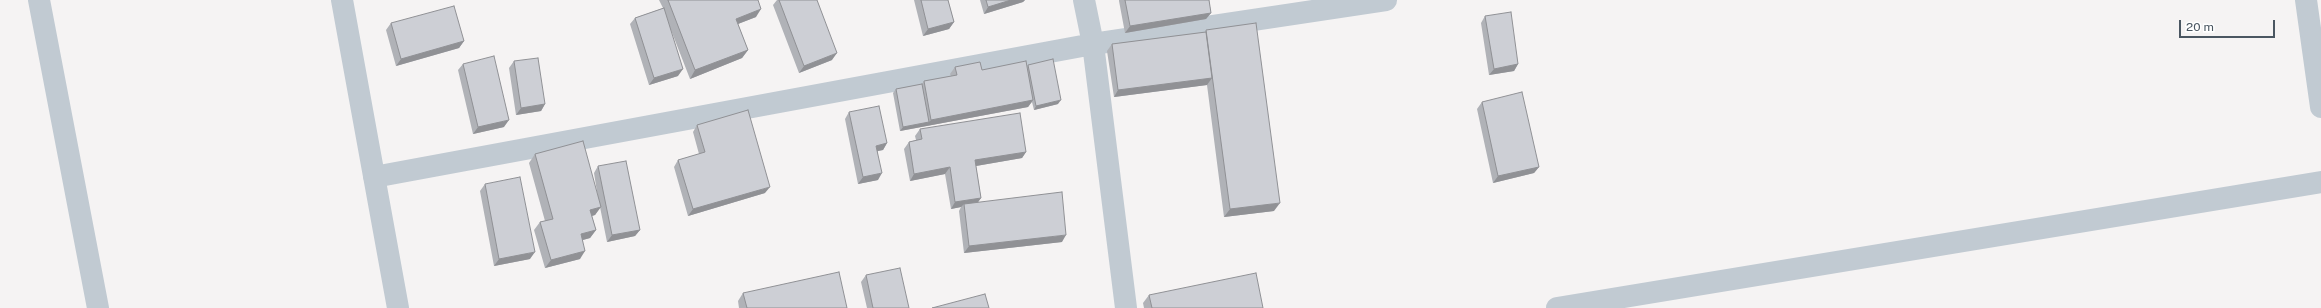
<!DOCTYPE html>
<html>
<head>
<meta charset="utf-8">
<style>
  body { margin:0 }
  #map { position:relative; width:2321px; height:308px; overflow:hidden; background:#f5f3f3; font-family:"Public Sans",sans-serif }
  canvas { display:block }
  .scale { position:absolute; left:2179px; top:20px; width:96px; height:18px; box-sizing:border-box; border:2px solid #4a5661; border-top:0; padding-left:5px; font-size:12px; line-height:14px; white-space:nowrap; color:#4a5661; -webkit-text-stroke:3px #fff; paint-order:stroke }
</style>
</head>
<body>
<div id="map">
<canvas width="2321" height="308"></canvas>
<div class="scale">20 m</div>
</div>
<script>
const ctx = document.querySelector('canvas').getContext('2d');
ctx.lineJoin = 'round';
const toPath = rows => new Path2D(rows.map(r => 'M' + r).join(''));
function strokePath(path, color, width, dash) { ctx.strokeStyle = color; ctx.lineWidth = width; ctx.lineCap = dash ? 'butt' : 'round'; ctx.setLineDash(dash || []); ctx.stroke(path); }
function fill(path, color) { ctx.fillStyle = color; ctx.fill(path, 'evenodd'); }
strokePath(toPath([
  [39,0,98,308],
  [342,0,398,308],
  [1084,0,1093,44,1126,308],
  [2306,0,2321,107],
  [374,177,1093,44,1386,0],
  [1557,308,2321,182]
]), '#c1cad2', 22);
fill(toPath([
  [659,0,758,0,756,17,738,24,748,50,742,58,690,79,671,30,678,76,649,85,630,24,635,18,663,8],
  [777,0,817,0,832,60,799,73,773,5],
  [914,0,948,0,954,22,949,29,923,36],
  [980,0,1025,0,1023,2,984,14],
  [1119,0,1209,0,1211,13,1206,19,1125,33,1119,1],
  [1485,16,1518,64,1514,71,1489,75,1481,23],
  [391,23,464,41,459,48,396,66,386,30],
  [1206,30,1274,211,1224,217,1207,85,1114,97,1107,51,1112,44,1206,32],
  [514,61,545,104,541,111,516,115,509,68],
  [463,64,504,127,473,134,458,70],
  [1028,65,1058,104,1034,110,1032,102,1028,107,900,131,893,93,896,89,922,84,924,81,951,76,950,74,955,67,982,70,1027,67],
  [1482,102,1539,167,1534,173,1493,183,1477,109],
  [849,112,887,143,883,150,878,151,878,180,858,184,845,119],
  [697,125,765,193,688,216,674,167,678,160,699,154,693,132],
  [920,129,1026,152,1022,158,976,166,981,198,978,202,1062,242,964,253,959,211,961,207,951,209,945,174,910,181,904,149,909,142,916,140,915,136],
  [535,154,598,198,594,173,598,166,640,230,635,236,607,242,600,207,595,215,592,216,596,230,590,238,583,240,580,259,545,268,534,230,540,222,545,221,529,163],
  [485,184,530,259,494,266,480,191],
  [866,275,909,308,867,308,861,282],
  [743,293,847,308,739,308,738,301],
  [1149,295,1263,308,1144,308,1143,303]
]), '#b0b2b7');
fill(toPath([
  [1011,0,1025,0,1023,2,984,14,988,7],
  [761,9,756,17,730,27,736,19],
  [1211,13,1206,19,1125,33,1130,26],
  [954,22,949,29,923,36,928,29],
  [464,41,459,48,396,66,401,59],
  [748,50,742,58,690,79,695,70],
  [837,53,832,60,799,73,804,66],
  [1518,64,1514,71,1489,75,1494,69],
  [683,69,678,76,649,85,654,78],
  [1212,78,1207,85,1114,97,1118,90],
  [1033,100,1028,107,900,131,903,127,929,122,931,120],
  [1061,100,1058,104,1034,110,1036,106],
  [545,104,541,111,516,115,521,108],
  [509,120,504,127,473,134,478,127],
  [887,143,883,150,872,152,876,146],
  [1026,152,1022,158,970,167,975,160],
  [950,167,945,174,910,181,914,174],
  [1539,167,1534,173,1493,183,1498,176],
  [882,173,878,180,858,184,863,177],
  [770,187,765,193,688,216,693,209],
  [981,198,976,205,964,204,961,207,951,209,955,202],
  [1280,203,1274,211,1224,217,1230,209],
  [601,207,595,215,584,218,590,210],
  [596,230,590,238,575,242,581,234],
  [640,230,635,236,607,242,612,235],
  [1066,235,1062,242,964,253,969,246],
  [585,251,580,259,545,268,551,260],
  [535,252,530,259,494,266,499,259]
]), '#909195');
const building = toPath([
  [668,0,758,0,761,9,736,19,748,50,695,70,668,0],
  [779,0,817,0,837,53,804,66,779,0],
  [921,0,948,0,954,22,928,29,921,0],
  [986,0,1011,0,988,7,986,0],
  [1125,0,1209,0,1211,13,1130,26,1125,0],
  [454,6,464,41,401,59,391,23,454,6],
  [664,8,683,69,654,78,635,18,664,8],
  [1511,12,1518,64,1494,69,1485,16,1511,12],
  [1256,23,1280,203,1230,209,1206,30,1256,23],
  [1206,32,1212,78,1118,90,1112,44,1206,32],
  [494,56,509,120,478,127,463,64,494,56],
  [538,58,545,104,521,108,514,61,538,58],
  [1053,59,1061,100,1036,106,1028,65,1053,59],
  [1026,61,1033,100,931,120,924,81,957,75,955,67,980,62,982,70,1026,61],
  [922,84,929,122,903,127,896,89,922,84],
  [1522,92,1539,167,1498,176,1482,102,1522,92],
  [879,106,887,143,876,146,882,173,863,177,849,112,879,106],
  [748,110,770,187,693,209,678,160,705,152,697,125,748,110],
  [1020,113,1026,152,975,160,981,198,955,202,950,167,914,174,909,142,922,139,920,129,1020,113],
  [583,141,601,207,590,210,596,230,581,234,585,251,551,260,540,222,553,219,535,154,583,141],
  [626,161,640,230,612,235,598,166,626,161],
  [520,177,535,252,499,259,485,184,520,177],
  [1062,192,1066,235,969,246,964,204,1062,192],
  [900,268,909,308,873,308,866,275,900,268],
  [839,272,847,308,747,308,743,293,839,272],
  [1256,273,1263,308,1152,308,1149,295,1256,273],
  [985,294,989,308,932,308,985,294]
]);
fill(building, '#cdcfd5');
strokePath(building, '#909195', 1);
</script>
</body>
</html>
